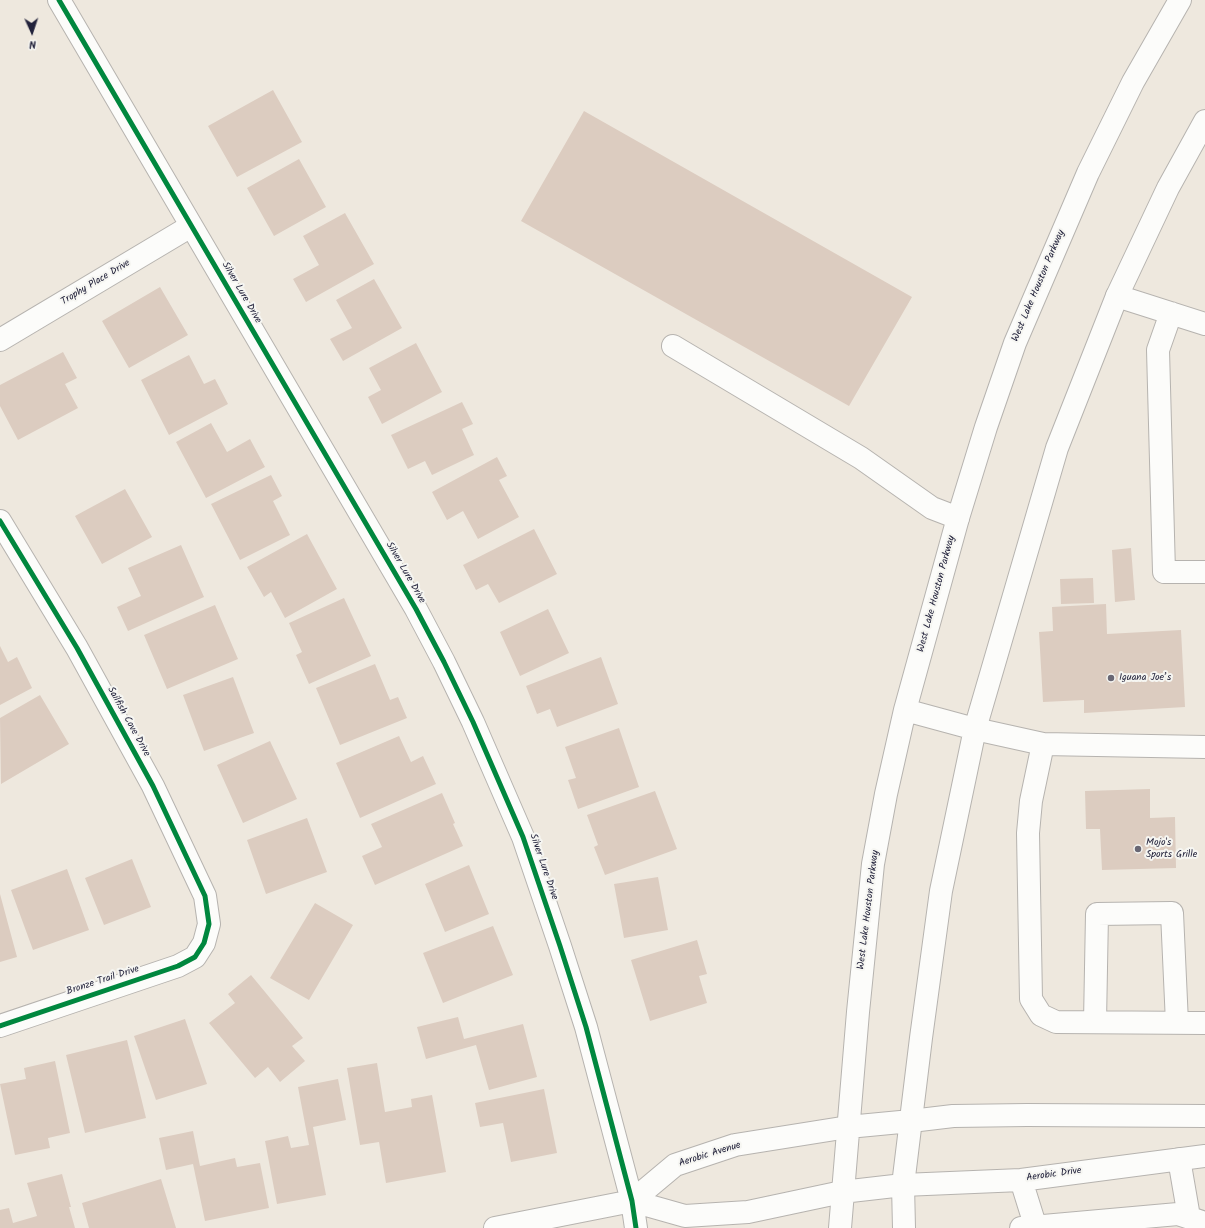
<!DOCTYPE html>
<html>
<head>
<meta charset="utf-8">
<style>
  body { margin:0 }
  #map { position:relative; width:1205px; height:1228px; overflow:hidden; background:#eee8de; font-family:Kalam,sans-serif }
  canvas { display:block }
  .north { position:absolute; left:12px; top:12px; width:40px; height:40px; -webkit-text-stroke:3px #f6f6f2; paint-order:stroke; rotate:177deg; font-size:11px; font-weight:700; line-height:16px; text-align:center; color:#22223b }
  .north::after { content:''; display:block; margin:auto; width:14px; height:18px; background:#22223b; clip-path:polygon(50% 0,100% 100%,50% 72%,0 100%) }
</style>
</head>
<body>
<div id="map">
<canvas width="1205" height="1228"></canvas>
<div class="north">N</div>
</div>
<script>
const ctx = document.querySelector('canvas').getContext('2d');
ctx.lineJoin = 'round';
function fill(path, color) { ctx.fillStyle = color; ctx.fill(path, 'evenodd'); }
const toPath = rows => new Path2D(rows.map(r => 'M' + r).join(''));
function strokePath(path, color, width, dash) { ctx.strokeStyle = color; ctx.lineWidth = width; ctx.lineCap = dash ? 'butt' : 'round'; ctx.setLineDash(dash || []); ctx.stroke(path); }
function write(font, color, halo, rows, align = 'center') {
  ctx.font = font + ' Kalam,sans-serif'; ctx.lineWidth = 4; ctx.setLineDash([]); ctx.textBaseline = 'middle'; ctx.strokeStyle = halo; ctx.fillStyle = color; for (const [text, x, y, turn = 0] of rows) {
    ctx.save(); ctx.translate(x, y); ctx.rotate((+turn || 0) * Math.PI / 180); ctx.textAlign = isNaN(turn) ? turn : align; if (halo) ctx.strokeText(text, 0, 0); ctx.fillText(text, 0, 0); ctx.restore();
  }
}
fill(toPath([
  [273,90,302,142,237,177,208,126],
  [584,111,912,297,849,406,521,221],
  [299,159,326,207,274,236,247,188],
  [345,213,374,264,306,302,293,279,319,265,303,236],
  [374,279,402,328,343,361,330,339,352,328,336,300],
  [160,287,188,335,129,368,102,321],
  [416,343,442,392,382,424,368,397,381,390,369,368],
  [63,352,77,378,65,384,78,408,18,440,0,406,0,385],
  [189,355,204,384,215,379,228,404,169,435,141,380],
  [462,402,473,424,462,429,474,455,432,475,425,461,408,469,391,435],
  [211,423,227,452,250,439,265,467,206,498,176,442],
  [497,457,507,476,499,480,519,517,478,539,463,511,447,520,432,492],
  [271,475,282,496,273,501,290,535,240,560,211,504],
  [125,489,152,537,102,564,75,516],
  [534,529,557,574,499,603,488,584,476,590,463,565],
  [307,534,337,589,285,618,271,592,264,597,247,567],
  [181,545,204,597,128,631,117,607,141,596,128,568],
  [1131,548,1135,600,1115,602,1112,550],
  [1093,578,1094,603,1061,604,1060,579],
  [344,598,371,656,309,684,296,655,302,652,289,623],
  [1106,604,1107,634,1181,630,1185,707,1084,713,1084,700,1043,702,1039,632,1053,631,1052,607],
  [215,605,238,659,167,689,144,635],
  [548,609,569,653,520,676,500,632],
  [0,646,8,662,17,657,32,688,0,705],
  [601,657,618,704,557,727,550,709,537,714,526,686],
  [375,664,390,700,398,697,407,718,340,745,316,688],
  [233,677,254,733,204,751,183,695],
  [40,695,69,744,1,784,0,718],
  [619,728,639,787,578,809,568,780,576,778,565,747],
  [399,736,411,762,423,756,436,784,360,818,336,763],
  [270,741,297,799,243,823,217,765],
  [1150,789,1150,818,1175,817,1176,868,1102,870,1100,829,1086,829,1085,791],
  [655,791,677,849,605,875,594,847,598,845,587,815],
  [442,793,455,823,453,824,463,846,375,885,362,856,382,847,371,824],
  [307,818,327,872,266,894,247,840],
  [132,859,151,907,104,925,85,878],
  [469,865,489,914,445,932,425,884],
  [67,869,89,930,33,950,11,890],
  [658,877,668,930,624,938,614,884],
  [0,894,17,957,0,962],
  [315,903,353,925,309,1000,270,978],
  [493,926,513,975,443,1003,423,953],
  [697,940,707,974,699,976,707,1003,650,1021,631,960],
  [251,975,303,1038,292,1046,305,1061,280,1082,268,1067,255,1078,209,1023,235,1003,228,994],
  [458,1017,464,1039,523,1024,537,1077,489,1090,476,1045,426,1059,417,1027],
  [185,1019,207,1084,156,1100,134,1036],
  [127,1040,146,1118,85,1133,66,1055],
  [55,1061,70,1133,48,1138,50,1148,15,1155,0,1084,26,1079,24,1068],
  [377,1063,385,1112,412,1107,411,1099,432,1095,446,1172,386,1183,379,1142,360,1145,347,1068],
  [338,1079,346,1120,313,1127,326,1195,277,1204,265,1141,288,1136,291,1148,309,1145,298,1087],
  [544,1089,557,1153,511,1162,503,1123,480,1127,475,1103],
  [193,1131,200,1166,235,1158,237,1167,260,1163,269,1208,205,1221,193,1164,166,1170,159,1138],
  [62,1174,71,1207,69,1207,75,1228,0,1228,0,1210,9,1208,13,1223,37,1216,27,1183],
  [161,1179,176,1228,89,1228,82,1203]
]), '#dcccc0');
const minor = toPath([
  [59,0,416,609,444,662,473,722,523,837,560,946,586,1027,632,1201,636,1228],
  [1117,296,1205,324],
  [1171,313,1158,350,1164,572,1205,572],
  [0,340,191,226],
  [673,346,861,458,932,508,958,518],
  [0,521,77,648,153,786,205,896,209,924,204,943,195,957,178,966,0,1026],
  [975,729,1043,744,1205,747],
  [1043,744,1031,801,1028,833,1031,999,1041,1015,1056,1022,1205,1023],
  [1095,1022,1097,914,1172,913,1177,1023],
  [911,1121,953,1116,1027,1115,1205,1116],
  [1179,1159,1189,1217],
  [1021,1180,1036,1228],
  [903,1185,1021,1180,1205,1156],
  [632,1201,675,1165,735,1145,848,1127],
  [495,1228,632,1201,685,1216,748,1212,842,1192],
  [1021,1228,1178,1214,1205,1223]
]);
const major = toPath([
  [905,710,975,729],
  [848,1127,911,1121],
  [842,1192,903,1185],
  [840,1228,858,1012,873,864,886,794,905,710,958,518,986,427,1015,343,1088,173,1133,82,1180,0],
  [904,1228,903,1185,921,1038,941,891,975,729,1057,448,1117,296,1168,188,1205,121]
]);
strokePath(minor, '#b6b3af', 24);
strokePath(major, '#b6b3af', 24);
strokePath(minor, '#fcfcfa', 22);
strokePath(major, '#fcfcfa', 22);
strokePath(toPath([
  [59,0,416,609,444,662,473,722,523,837,560,946,586,1027,632,1201,636,1228],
  [0,521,77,648,153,786,205,896,209,924,204,943,195,957,178,966,0,1026]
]), '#00873e', 5);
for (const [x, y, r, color] of [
  [1111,678,4,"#696774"],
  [1138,849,4,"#696774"]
]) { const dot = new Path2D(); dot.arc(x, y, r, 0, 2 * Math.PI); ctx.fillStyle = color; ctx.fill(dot); strokePath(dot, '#f6f6f2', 1.5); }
write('10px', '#22223b', '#f6f6f2', [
  ["Trophy Place Drive",96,283,-31],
  ["West Lake Houston Parkway",1039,286,-67],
  ["Silver Lure Drive",241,293,60],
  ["Silver Lure Drive",405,573,60],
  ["West Lake Houston Parkway",937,594,-75],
  ["Sailfish Cove Drive",128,722,61],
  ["Silver Lure Drive",543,867,71],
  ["West Lake Houston Parkway",869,910,-83],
  ["Bronze Trail Drive",103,981,-18],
  ["Aerobic Avenue",710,1155,-17],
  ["Aerobic Drive",1054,1175,-8]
]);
write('10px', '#22223b', '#f6f6f2', [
  ["Iguana Joe’s",1119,678],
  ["Mojo's",1146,843],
  ["Sports Grille",1146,855]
], 'left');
</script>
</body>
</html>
